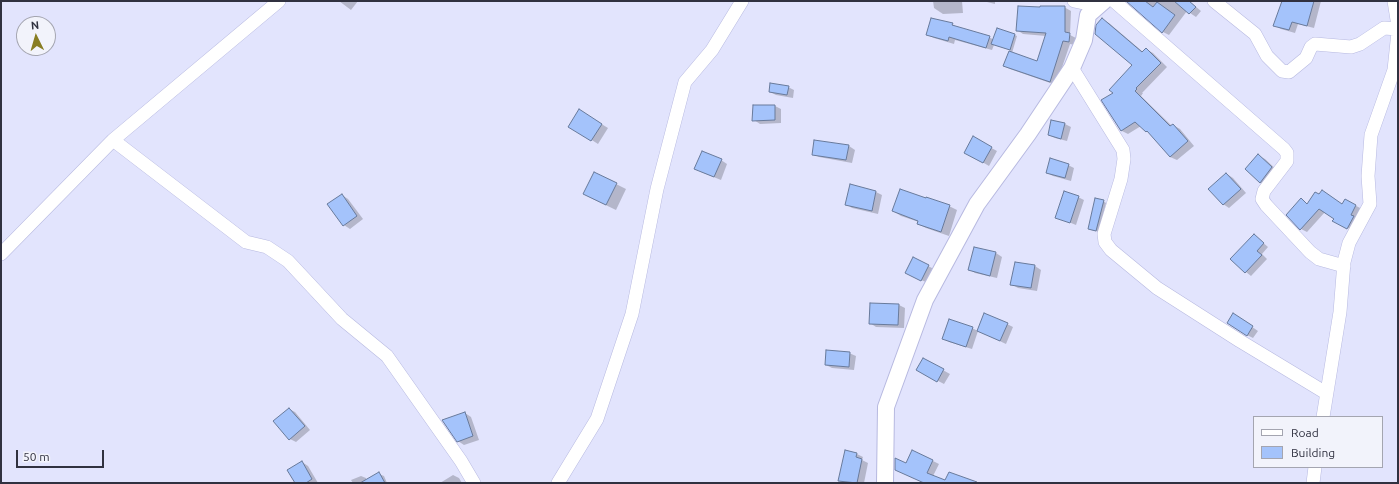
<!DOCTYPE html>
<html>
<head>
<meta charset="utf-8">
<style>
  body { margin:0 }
  #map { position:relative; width:1399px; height:484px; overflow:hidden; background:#e2e4fd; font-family:Ubuntu,sans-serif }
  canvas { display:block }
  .frame { position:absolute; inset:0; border:2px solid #303140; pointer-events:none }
  .legend { position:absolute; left:1253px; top:416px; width:130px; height:52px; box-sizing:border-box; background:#f2f3fb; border:1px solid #a4a5b0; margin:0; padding:5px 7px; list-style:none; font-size:12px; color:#303140 }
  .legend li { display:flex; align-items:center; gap:8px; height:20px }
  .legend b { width:20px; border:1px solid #a4a5b0 }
  .north { position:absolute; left:16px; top:16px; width:40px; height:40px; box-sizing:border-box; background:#f2f3fb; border:1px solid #a4a5b0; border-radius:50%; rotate:355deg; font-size:11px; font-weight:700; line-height:16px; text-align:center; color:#303140 }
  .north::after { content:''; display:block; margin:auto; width:14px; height:18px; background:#887d23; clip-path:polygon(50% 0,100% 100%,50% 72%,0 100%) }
  .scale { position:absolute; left:16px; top:450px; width:88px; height:18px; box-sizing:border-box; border:2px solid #303140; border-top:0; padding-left:5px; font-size:12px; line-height:14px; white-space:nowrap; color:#303140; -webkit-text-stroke:3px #f2f3fb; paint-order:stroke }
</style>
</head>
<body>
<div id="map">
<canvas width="1399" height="484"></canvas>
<div class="frame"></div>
<ul class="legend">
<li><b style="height:5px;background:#fff"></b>Road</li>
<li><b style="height:11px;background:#a4c3fb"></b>Building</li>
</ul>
<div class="north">N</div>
<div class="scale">50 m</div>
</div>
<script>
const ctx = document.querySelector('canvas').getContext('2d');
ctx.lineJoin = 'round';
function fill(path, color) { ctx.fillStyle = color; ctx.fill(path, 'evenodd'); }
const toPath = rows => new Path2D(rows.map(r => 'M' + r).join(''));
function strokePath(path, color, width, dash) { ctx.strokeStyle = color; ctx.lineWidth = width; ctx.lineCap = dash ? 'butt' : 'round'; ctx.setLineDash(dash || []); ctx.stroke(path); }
fill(toPath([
  [339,1,358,1,351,10],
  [933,1,962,1,963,13,943,14,934,8],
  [983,1,995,1,995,4],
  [1128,1,1189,1,1201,11,1196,17,1187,11,1169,35,1163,32],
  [1282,1,1321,1,1314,28,1298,24,1295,33,1281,29,1274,25],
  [1064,7,1071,11,1070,35,1076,38,1075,45,1070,44,1056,85,1010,69,1004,66,1010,50,994,45,992,50,955,40,954,44,934,38,928,35,952,24,958,28,989,37,994,40,1015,35,1017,36,1012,53,1038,62,1046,36,1023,34,1017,30,1041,8],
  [1102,19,1109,23,1143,52,1146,49,1153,53,1167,67,1142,93,1143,93,1141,96,1172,126,1173,125,1180,129,1194,146,1177,160,1170,157,1151,134,1141,126,1128,134,1122,131,1115,93,1133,65],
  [788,87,794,90,793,98,776,95,770,92],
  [775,106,781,109,781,123,760,124,754,120],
  [585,114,608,128,598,144,570,126],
  [1065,124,1071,127,1067,141,1055,138,1049,135],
  [973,138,997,151,989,166,965,152],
  [849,146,855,150,852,163,819,157,813,154],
  [1259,156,1265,159,1278,171,1266,186,1260,183,1246,169],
  [721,160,727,164,721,180,701,172],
  [1068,165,1074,168,1071,181,1053,176,1047,173],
  [594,173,626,189,616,210,593,199],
  [1227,174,1233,178,1246,193,1229,208,1223,204],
  [850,186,876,192,882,195,878,214,852,208,846,204],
  [342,195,348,199,363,219,350,229,344,225],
  [1078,197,1084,200,1076,225,1056,217],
  [1301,200,1308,204,1343,205,1345,200,1362,209,1354,231,1340,224,1335,219,1325,212,1307,232,1301,229],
  [1103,201,1106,203,1099,232,1091,230],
  [949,206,957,210,949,236,926,228,918,224,919,222,901,216,893,211],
  [1254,235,1268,247,1262,254,1267,259,1251,276,1246,272,1232,259],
  [975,248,996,253,1002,257,997,278,975,273,969,269],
  [1016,263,1035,266,1041,270,1037,291,1018,288,1011,284],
  [928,266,934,269,928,283,912,276],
  [899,305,905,308,904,328,876,327,870,323],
  [1239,318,1258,331,1253,338,1247,335],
  [1007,324,1013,327,1006,344,978,331,972,349,949,342,943,338,972,328,978,331],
  [849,353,856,356,854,370,832,368,826,365],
  [923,359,950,374,944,384,923,373],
  [289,409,295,412,310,430,296,442,290,439],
  [465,413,471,417,479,440,464,445,458,441],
  [913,451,939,464,933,476,946,482,969,483,926,483,896,470,907,464],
  [857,454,863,457,862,460,868,463,864,483,843,483,839,481],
  [302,462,308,466,318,483,296,483],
  [379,474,384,476,387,483,353,483,351,480,361,476,366,478,366,481],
  [453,475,459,478,462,483,440,483]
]), '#0003');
const building = toPath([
  [1126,1,1145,1,1153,7,1157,2,1175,15,1162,33,1126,1],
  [1174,1,1189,1,1196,7,1189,14,1174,1],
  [1282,1,1314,1,1307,26,1292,22,1289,30,1273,26,1282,1],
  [1018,6,1040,7,1040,6,1065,6,1065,32,1070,33,1069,42,1063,41,1050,82,1003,66,1009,51,1037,61,1046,33,1016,31,1018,6],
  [931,18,953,23,952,25,990,36,986,48,949,37,948,41,926,35,931,18],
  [1102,18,1142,52,1146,48,1161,63,1136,88,1137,89,1135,91,1170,126,1173,124,1188,141,1170,157,1147,131,1146,132,1135,122,1121,131,1101,100,1113,93,1109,90,1132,65,1095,34,1096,25,1102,18],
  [997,28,1015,34,1010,50,991,44,997,28],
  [770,83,789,86,787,95,769,92,770,83],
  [753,105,775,105,775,120,752,121,753,105],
  [579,109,602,124,591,141,568,127,579,109],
  [1051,120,1065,123,1061,139,1048,135,1051,120],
  [973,136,992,147,983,163,964,153,973,136],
  [814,140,849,145,846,160,812,155,814,140],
  [702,151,722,159,714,177,694,169,702,151],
  [1258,154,1272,167,1260,183,1245,169,1258,154],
  [1050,158,1069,164,1065,178,1046,173,1050,158],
  [594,172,617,183,606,205,583,194,594,172],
  [1226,173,1241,189,1223,205,1208,189,1226,173],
  [850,184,876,191,872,211,845,205,850,184],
  [900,189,926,198,926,197,950,205,941,232,917,224,918,221,892,211,900,189],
  [1322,190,1342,204,1345,199,1356,205,1351,215,1354,216,1347,229,1332,221,1334,219,1319,209,1300,230,1286,215,1301,198,1307,204,1315,192,1319,194,1322,190],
  [1064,191,1079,196,1070,223,1055,218,1064,191],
  [342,194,357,216,343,226,327,204,342,194],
  [1095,198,1104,200,1096,231,1088,229,1095,198],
  [1254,234,1264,243,1257,251,1262,255,1245,273,1230,259,1254,234],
  [974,247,996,252,990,276,968,270,974,247],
  [913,257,929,265,921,281,905,273,913,257],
  [1015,262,1035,265,1031,288,1010,285,1015,262],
  [870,303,899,304,898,325,869,324,870,303],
  [984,313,1008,323,1000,341,977,331,984,313],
  [1233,313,1253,326,1247,336,1227,323,1233,313],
  [949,319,973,327,966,347,942,339,949,319],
  [826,350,850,352,849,367,825,365,826,350],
  [923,358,944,369,937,382,916,370,923,358],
  [289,408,305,426,289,440,273,421,289,408],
  [465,412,473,436,457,442,442,420,465,412],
  [845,450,857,453,856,457,862,459,857,483,838,481,845,450],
  [912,450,933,460,927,473,945,480,949,472,977,482,977,483,924,483,895,470,895,458,906,463,912,450],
  [302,461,312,479,306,483,295,483,287,470,302,461],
  [379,472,385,483,360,483,379,472]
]);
fill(building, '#a4c3fb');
strokePath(building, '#687a9b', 1);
const minor = toPath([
  [1074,1,1098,6],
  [1114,1,1284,149,1287,153,1287,161,1264,191,1262,199,1266,205,1310,252,1319,259,1344,266],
  [1214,1,1255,34,1267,56,1282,71,1289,72,1306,58,1311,47,1315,44,1351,47,1360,44,1384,28,1398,29],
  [1394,1,1398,26],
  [1072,68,1123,150,1124,159,1121,179,1104,234,1105,242,1111,250,1157,288,1240,341,1326,393],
  [113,140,246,242,267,247,288,261,342,319,387,356,461,461,474,483],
  [1,254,113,140,279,1],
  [1323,417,1340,312,1344,262,1349,243,1370,204,1368,176,1371,135,1394,70,1398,32],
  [558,483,597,419,632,314,657,189,685,82,712,50,742,1],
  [1313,483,1315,467]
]);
const tertiary = toPath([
  [885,483,886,407,925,300,977,204,1028,134,1072,68,1084,40,1088,15,1104,1]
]);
strokePath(minor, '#b7b9e0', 14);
strokePath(tertiary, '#b7b9e0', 18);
strokePath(minor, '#fff', 13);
strokePath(tertiary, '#fff', 16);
</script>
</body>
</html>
